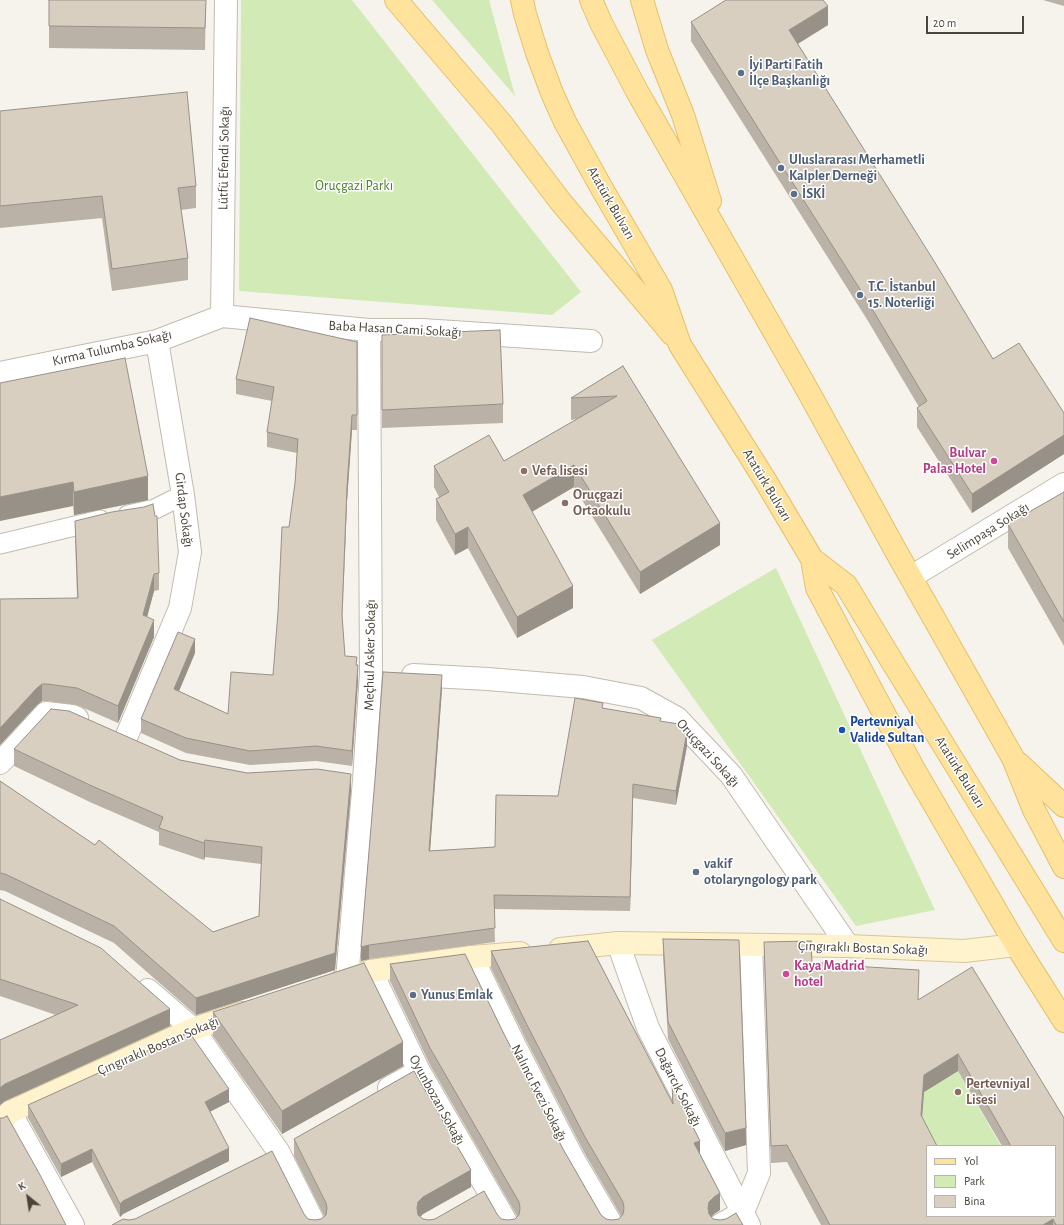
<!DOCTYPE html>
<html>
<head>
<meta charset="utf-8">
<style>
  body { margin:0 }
  #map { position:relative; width:1064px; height:1225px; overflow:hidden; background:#f6f3ec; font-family:"Alegreya Sans",sans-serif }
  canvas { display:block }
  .legend { position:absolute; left:926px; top:1145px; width:130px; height:72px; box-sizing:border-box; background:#fff; border:1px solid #b7b4b0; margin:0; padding:5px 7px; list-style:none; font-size:12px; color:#4b4439 }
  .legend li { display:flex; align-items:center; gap:8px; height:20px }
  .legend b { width:20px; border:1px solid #b7b4b0 }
  .north { position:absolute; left:8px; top:1177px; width:40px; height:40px; -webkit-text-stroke:3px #fff; paint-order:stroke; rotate:330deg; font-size:11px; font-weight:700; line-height:16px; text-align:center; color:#4b4439 }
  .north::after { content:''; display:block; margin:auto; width:14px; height:18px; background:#4b4439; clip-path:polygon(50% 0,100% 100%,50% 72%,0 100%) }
  .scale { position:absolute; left:926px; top:16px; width:98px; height:18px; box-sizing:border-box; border:2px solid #4b4439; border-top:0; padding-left:5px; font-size:12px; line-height:14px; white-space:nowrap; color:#4b4439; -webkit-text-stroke:3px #fff; paint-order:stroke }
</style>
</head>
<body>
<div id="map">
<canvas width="1064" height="1225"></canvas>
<ul class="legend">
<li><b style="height:5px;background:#ffe39c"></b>Yol</li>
<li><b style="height:11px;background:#d2eab5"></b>Park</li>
<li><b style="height:11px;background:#d8cfc1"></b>Bina</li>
</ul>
<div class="north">K</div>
<div class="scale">20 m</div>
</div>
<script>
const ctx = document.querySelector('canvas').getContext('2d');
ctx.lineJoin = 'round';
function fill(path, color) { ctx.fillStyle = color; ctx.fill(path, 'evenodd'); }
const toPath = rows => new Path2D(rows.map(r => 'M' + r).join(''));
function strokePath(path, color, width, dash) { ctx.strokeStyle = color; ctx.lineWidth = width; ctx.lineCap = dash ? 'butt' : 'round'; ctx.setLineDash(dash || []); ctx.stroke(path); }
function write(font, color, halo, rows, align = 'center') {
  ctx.font = font + ' "Alegreya Sans",sans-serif'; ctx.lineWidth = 3; ctx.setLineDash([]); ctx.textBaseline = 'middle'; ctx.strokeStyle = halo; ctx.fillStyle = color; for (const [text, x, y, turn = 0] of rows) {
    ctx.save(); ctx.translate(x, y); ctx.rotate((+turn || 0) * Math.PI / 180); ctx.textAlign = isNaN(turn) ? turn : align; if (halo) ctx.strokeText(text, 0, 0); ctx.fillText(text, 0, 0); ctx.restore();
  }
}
fill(toPath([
  [241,0,352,0,581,292,552,315,239,291],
  [432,0,489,0,515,96],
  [776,568,935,910,856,926,652,640],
  [958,1071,1001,1146,928,1146,921,1132,924,1092]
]), '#d2eab5');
const lane = toPath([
  [128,515,155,509,183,495],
  [0,544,100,520]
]);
const street = toPath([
  [222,316,226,0],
  [0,373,157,341,222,316,369,330,422,330,591,341],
  [911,577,1064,484],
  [413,675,488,679,583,687,641,698,677,718,731,775,848,946],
  [125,740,180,608,190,552,183,495,157,341],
  [0,763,46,713,72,716,77,718],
  [618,943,648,1028,749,1225],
  [472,957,515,1046,574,1160,612,1225],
  [371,971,419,1071,508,1225],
  [347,979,364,780,371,673,369,330],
  [148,990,193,1029,278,1151,315,1225],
  [389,1088,419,1071],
  [10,1112,73,1225],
  [720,1225,743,1212,759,1173,751,945]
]);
const secondary = toPath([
  [560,949,618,943,848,946,964,951,1016,945],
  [341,981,371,971,472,957,520,953],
  [0,1123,10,1112,193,1029,242,1013]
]);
const primary = toPath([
  [396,0,501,123,560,201,672,334],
  [522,0,525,14,537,53,552,93,565,122,601,187,661,290,680,345,765,480,812,559,846,585,890,658,1064,941],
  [591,0,602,25,638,93,808,391,897,553,1013,758,1034,810,1064,867],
  [642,0,657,50,683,115,710,201],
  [812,559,817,588,912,766,1016,945,1064,1021],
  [1018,763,1064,806]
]);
strokePath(lane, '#c2bbae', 21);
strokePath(street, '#c2bbae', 24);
strokePath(secondary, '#d6c79b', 24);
strokePath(primary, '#e6c16a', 24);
strokePath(lane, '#fff', 19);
strokePath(street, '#fff', 22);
strokePath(secondary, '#fff3cd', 22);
strokePath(primary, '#ffe39c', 22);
fill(toPath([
  [49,0,206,0,205,50,49,48],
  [1043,0,1064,0,1064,6],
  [691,22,828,25,798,44,993,359,1064,413,1064,454,972,513,917,427,917,408,919,407,868,321,691,41],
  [0,111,196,186,196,208,181,210,188,258,188,280,112,291,102,218,0,228],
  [382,335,503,404,503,423,382,428],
  [357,342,357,430,352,430,347,501,342,619,345,656,357,665,358,680,352,766,316,761,250,765,186,753,141,733,141,719,195,653,179,691,228,714,273,675,289,527,295,483,297,453,267,447,267,432,272,401,236,394,236,379],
  [623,366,720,545,640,594,574,487,532,512,573,608,517,638,468,548,455,555,436,520,436,499,439,497,434,487,434,466,504,461,577,419,571,420,571,398],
  [0,383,148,500,74,515,73,506],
  [1064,492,1064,646,1008,548,1008,524],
  [75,521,159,573,159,590,154,591,147,617,154,637,118,723,77,705,47,701,42,701,37,705,0,745,77,598,75,538],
  [442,689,430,851,495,847,558,796,603,708,661,721,687,746,676,805,633,798,630,911,494,909,495,942,369,959,361,961],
  [14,749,180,760,247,773,351,791,335,970,196,1015,114,943,5,891,0,890,0,781,213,932,259,916,261,864,205,857,204,860,159,845,159,832,92,803,14,766],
  [0,899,170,1026,5,1101,0,1105,0,1040,56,1015,0,996],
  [663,939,746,1145,725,1151,668,1039,663,956],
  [588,941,672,1102,672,1085,700,1141,700,1155,720,1193,720,1210,714,1214,711,1217,713,1219,720,1220,726,1219,736,1213,743,1225,112,1225,123,1219,129,1220,135,1219,272,1151,304,1214,308,1219,314,1220,321,1219,324,1216,294,1156,294,1139,414,1071,471,1170,471,1187,423,1214,420,1217,423,1219,429,1220,435,1219,484,1191,497,1214,501,1219,508,1220,515,1219,517,1216,430,1065,390,981,390,964,465,954,504,1034,563,1149,601,1215,606,1219,612,1220,619,1219,621,1216,585,1154,526,1040,491,968,491,951],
  [764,942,812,963,852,966,919,1000,1064,1118,1064,1225,821,1225,787,1162,771,1163,764,959],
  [958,1071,1002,1146,1055,1146,1055,1216,927,1216,922,1117,924,1092],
  [213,1012,403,1066,282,1134,213,1036],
  [229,1102,210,1112,229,1161,123,1214,120,1217,92,1162,61,1177,28,1118,28,1105]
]), '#bab2a6');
fill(toPath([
  [828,6,828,25,789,49,789,30],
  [352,415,352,430,347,501,342,629,347,487],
  [1064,435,1064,454,972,513,972,494],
  [574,465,574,487,523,517,523,495],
  [148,476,148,500,74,515,74,492],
  [73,482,73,506,0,521,0,497],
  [720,523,720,545,640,594,640,572],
  [468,527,468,548,455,555,455,534],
  [154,574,154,591,143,632,143,615],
  [573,586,573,608,517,638,517,617],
  [154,620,154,637,118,723,118,706],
  [195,639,195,653,174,703,174,689],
  [358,665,358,680,352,766,352,751],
  [442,675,442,689,429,865,429,851],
  [42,684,42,701,37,705,0,745,0,728,37,688],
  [687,732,687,746,676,805,676,791],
  [351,774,351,791,335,970,196,1015,196,998,335,953],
  [633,784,633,798,630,911,630,897],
  [205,840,205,857,204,860,204,843],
  [369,945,369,959,361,961,361,947],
  [170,1009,170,1026,5,1101,0,1105,0,1088,5,1084],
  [403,1042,403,1066,282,1134,282,1111],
  [958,1054,958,1071,924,1092,921,1132,921,1115,924,1075],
  [229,1089,229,1102,205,1114,205,1102],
  [746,1128,746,1145,725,1151,725,1133],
  [700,1141,700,1158,694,1143],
  [229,1148,229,1161,123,1214,120,1217,120,1204,123,1201],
  [92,1149,92,1162,61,1177,61,1164],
  [471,1170,471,1187,423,1214,418,1219,417,1208,418,1202,423,1197],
  [720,1193,720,1210,714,1214,709,1219,708,1208,709,1202,714,1197],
  [1053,1219,1053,1225,1043,1225]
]), '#979187');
const building = toPath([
  [49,0,206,0,205,28,49,26,49,0],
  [726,0,823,0,828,6,789,30,934,261,993,359,1019,343,1064,413,1064,435,972,494,917,408,927,401,868,302,691,22,726,0],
  [187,92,196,186,178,188,188,258,112,269,102,196,0,206,0,111,187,92],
  [250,318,357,342,357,415,352,415,347,487,342,615,345,656,357,657,356,665,358,665,352,751,316,746,250,751,186,738,141,719,178,632,195,639,174,689,228,714,231,672,273,675,278,612,282,527,289,527,295,483,298,439,267,432,274,387,236,379,250,318],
  [500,330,503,404,382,410,382,335,500,330],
  [125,358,148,476,74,492,73,482,0,497,0,383,125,358],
  [623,366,720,523,640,572,574,465,523,495,573,586,517,617,468,527,455,534,436,499,449,492,434,466,489,435,504,461,617,396,571,398,623,366],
  [1064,492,1064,622,1008,524,1064,492],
  [153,504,155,516,157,516,159,573,154,574,143,615,154,620,118,706,77,688,47,684,42,684,37,688,0,728,0,599,78,598,75,521,112,512,144,507,153,504],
  [383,672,442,675,429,851,495,847,496,795,558,796,575,698,603,703,602,708,661,718,660,721,679,724,687,732,676,791,633,784,630,897,494,895,495,928,369,945,361,947,376,767,383,672],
  [51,709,69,711,180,760,247,773,317,769,351,774,335,953,196,998,114,926,5,874,0,873,0,781,95,845,99,840,213,932,259,916,262,847,205,840,204,843,159,828,163,817,92,786,14,749,51,709],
  [0,899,101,948,170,1009,5,1084,0,1088,0,1040,78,1005,0,979,0,899],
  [663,939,739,940,746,1128,725,1133,668,1022,663,939],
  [588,941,673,1104,672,1085,700,1141,694,1143,720,1193,714,1197,709,1202,708,1208,709,1214,713,1219,720,1220,726,1219,736,1213,743,1225,112,1225,123,1219,129,1220,135,1219,272,1151,304,1214,308,1219,314,1220,321,1219,326,1215,327,1208,326,1203,294,1139,414,1071,471,1170,423,1197,418,1202,417,1208,418,1215,423,1219,429,1220,435,1219,484,1191,497,1214,501,1219,508,1220,515,1219,519,1215,520,1208,519,1202,430,1048,390,964,465,954,504,1034,563,1149,601,1215,606,1219,612,1220,619,1219,623,1214,624,1208,623,1202,585,1137,526,1023,491,951,588,941],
  [811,941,812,963,852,963,852,966,919,970,918,1000,972,967,1064,1118,1064,1225,1056,1225,1053,1219,1043,1225,830,1225,787,1145,771,1146,764,942,811,941],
  [958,1054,1011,1146,1055,1146,1055,1216,927,1216,927,1146,937,1146,921,1115,924,1075,958,1054],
  [364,963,403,1042,282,1111,213,1012,364,963],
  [189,1032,229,1089,205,1102,229,1148,123,1201,120,1204,92,1149,61,1164,28,1105,189,1032],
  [7,1116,39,1173,66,1225,0,1225,0,1118,3,1118,7,1116]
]);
fill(building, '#d8cfc1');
strokePath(building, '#979187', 1);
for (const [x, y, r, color] of [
  [741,73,4,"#5c6f8a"],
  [781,168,4,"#5c6f8a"],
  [794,194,4,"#5c6f8a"],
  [860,295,4,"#5c6f8a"],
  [994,461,4,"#d1479c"],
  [524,471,4,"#8d6e63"],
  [565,503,4,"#8d6e63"],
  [842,730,4,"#1a4fb4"],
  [696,872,4,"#5c6f8a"],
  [786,974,4,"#d1479c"],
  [413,995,4,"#5c6f8a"],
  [958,1092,4,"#8d6e63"]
]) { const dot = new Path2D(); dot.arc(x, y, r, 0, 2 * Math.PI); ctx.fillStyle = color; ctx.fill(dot); strokePath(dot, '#fff', 1.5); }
write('bold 14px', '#4e5e75', '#fff', [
  ["İyi Parti Fatih",749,65],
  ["İlçe Başkanlığı",749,81],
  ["Uluslararası Merhametli",789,160],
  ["Kalpler Derneği",789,176],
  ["İSKİ",802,194],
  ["T.C. İstanbul",868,287],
  ["15. Noterliği",868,303],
  ["vakif",704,864],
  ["otolaryngology park",704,880],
  ["Yunus Emlak",421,995]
], 'left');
write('14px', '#4b4439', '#fff', [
  ["Lütfü Efendi Sokağı",224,158,-89],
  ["Atatürk Bulvarı",611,203,60],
  ["Baba Hasan Cami Sokağı",395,329,3],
  ["Kırma Tulumba Sokağı",112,348,-13],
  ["Atatürk Bulvarı",767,485,59],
  ["Girdap Sokağı",184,510,83],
  ["Selimpaşa Sokağı",988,531,-32],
  ["Meçhul Asker Sokağı",370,655,-89],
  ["Oruçgazi Sokağı",708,753,48],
  ["Atatürk Bulvarı",960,772,58],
  ["Çıngıraklı Bostan Sokağı",863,948,2],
  ["Çıngıraklı Bostan Sokağı",158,1046,-23],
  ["Dağarcık Sokağı",678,1087,63],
  ["Nalıncı Fvezi Sokağı",539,1093,63],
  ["Oyunbozan Sokağı",437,1100,61]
]);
write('14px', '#4a7f2a', '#fff', [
  ["Oruçgazi Parkı",354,186]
]);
write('bold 14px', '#b23c85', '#fff', [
  ["Bulvar",986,453],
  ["Palas Hotel",986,469],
  ["Kaya Madrid",794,966,"left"],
  ["hotel",794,982,"left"]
], 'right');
write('bold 14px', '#785e54', '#fff', [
  ["Vefa lisesi",532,471],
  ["Oruçgazi",573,495],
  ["Ortaokulu",573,511],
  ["Pertevniyal",966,1084],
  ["Lisesi",966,1100]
], 'left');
write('bold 14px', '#164399', '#fff', [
  ["Pertevniyal",850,722],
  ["Valide Sultan",850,738]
], 'left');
</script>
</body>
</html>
